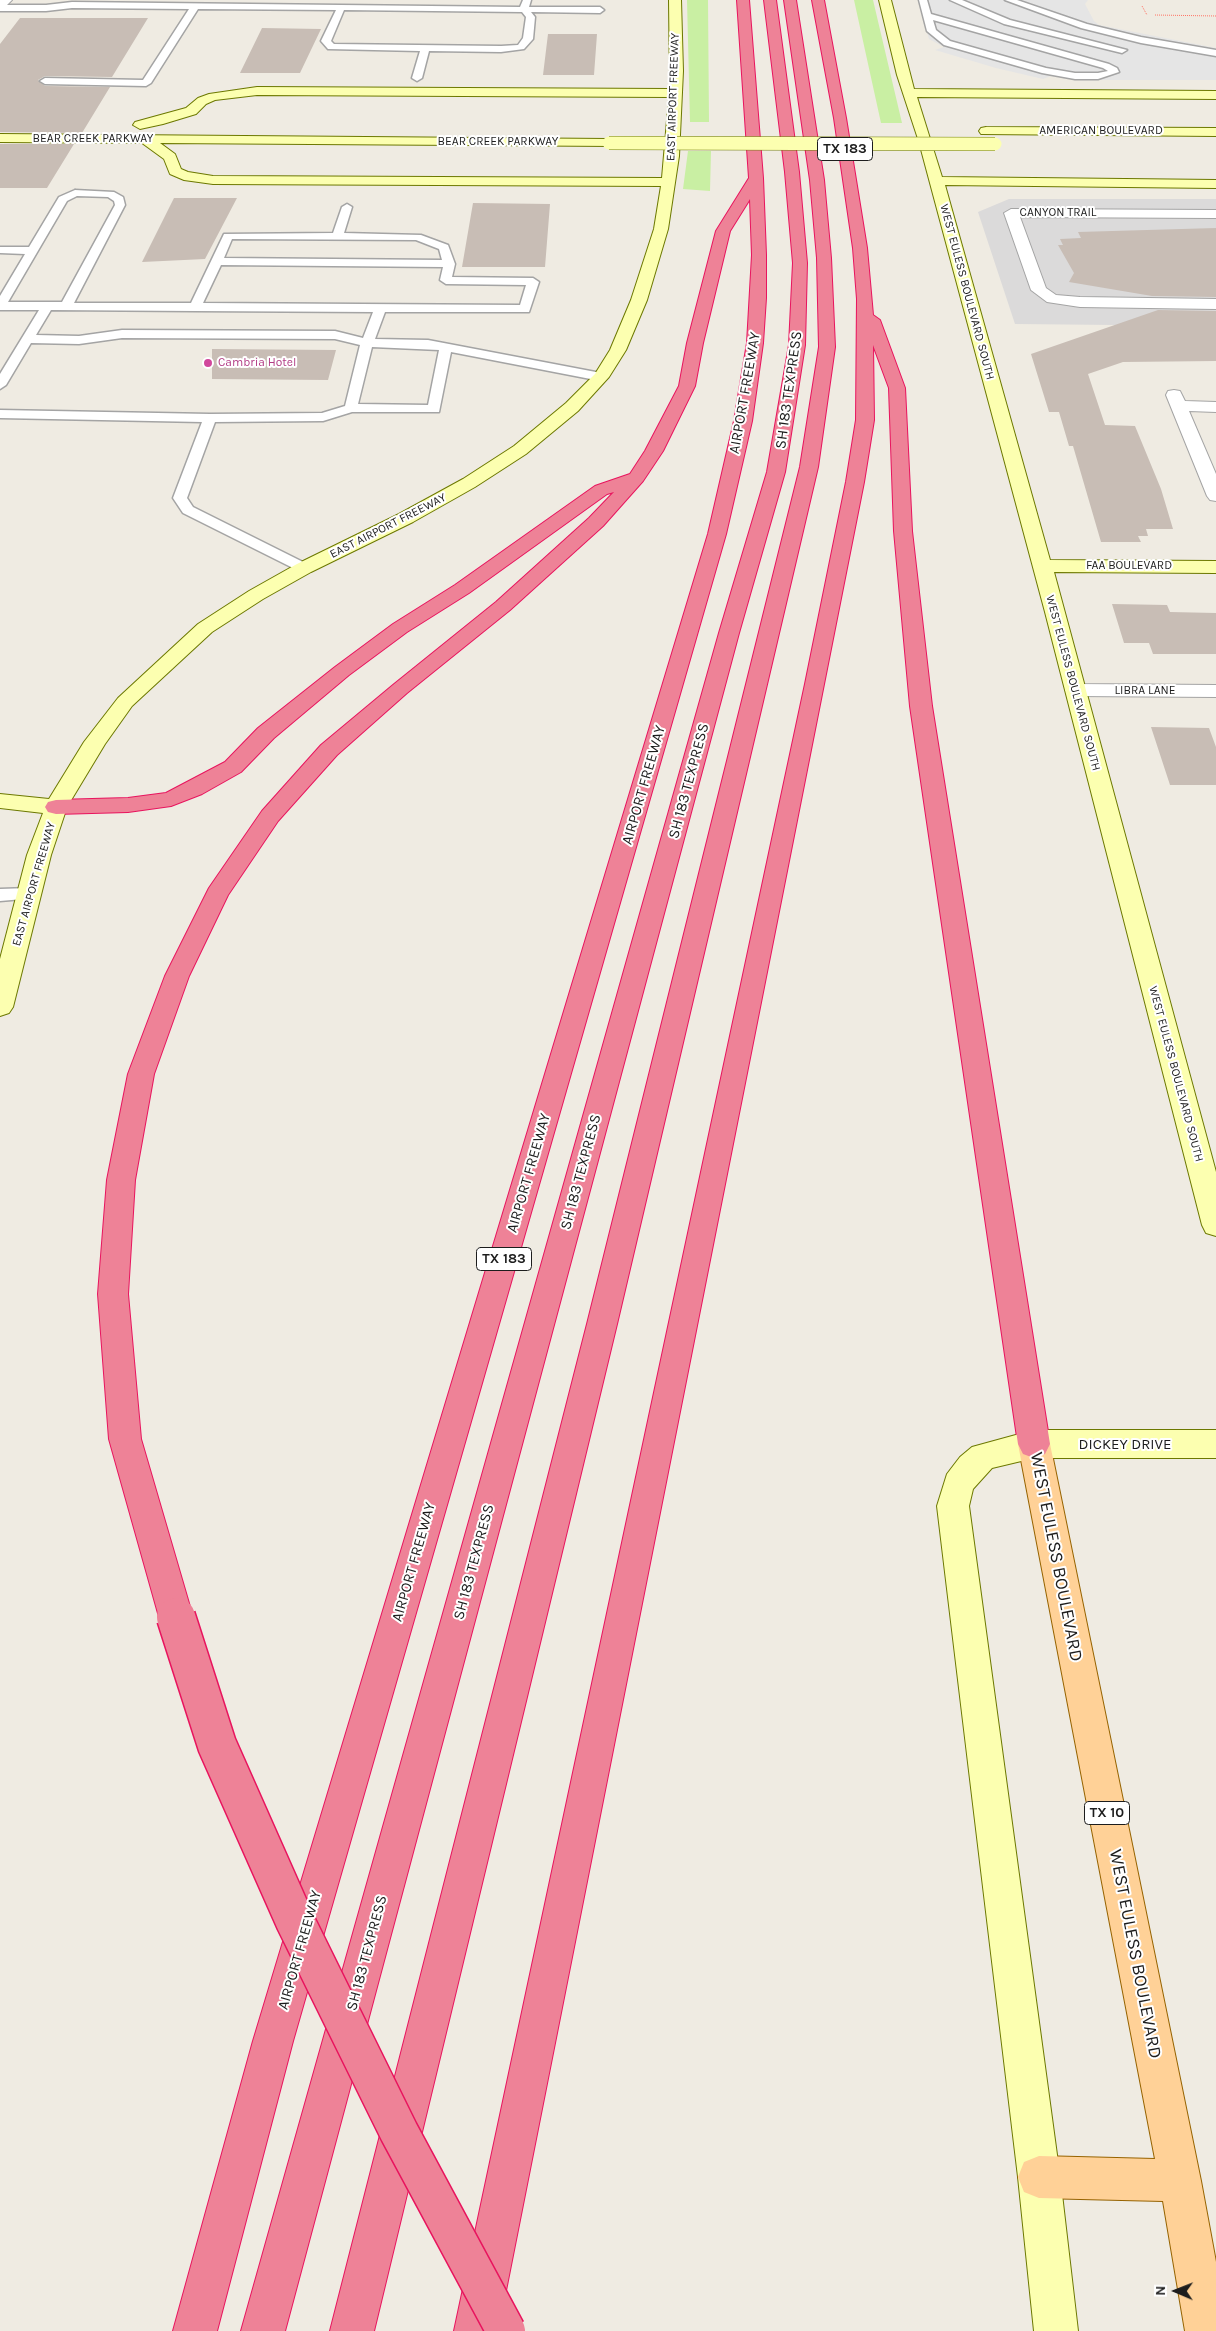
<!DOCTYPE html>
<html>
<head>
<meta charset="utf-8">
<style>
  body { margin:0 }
  #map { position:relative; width:1216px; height:2331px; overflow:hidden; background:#efebe2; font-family:Karla,sans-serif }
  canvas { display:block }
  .north { position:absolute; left:1151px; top:2266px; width:50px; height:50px; -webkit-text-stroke:4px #fff; paint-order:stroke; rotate:271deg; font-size:14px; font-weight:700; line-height:20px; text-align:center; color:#1d1d1d }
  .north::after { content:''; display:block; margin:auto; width:18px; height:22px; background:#1d1d1d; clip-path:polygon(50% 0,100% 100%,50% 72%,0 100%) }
</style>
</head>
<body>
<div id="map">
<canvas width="1216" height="2331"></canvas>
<div class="north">N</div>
</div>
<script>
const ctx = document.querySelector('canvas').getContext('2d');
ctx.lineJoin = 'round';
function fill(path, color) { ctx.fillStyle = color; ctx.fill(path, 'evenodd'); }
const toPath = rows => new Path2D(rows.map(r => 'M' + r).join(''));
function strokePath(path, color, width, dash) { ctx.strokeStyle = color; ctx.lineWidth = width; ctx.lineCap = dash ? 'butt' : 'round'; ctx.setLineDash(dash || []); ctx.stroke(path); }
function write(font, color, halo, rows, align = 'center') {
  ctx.font = font + ' Karla,sans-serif'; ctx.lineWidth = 4; ctx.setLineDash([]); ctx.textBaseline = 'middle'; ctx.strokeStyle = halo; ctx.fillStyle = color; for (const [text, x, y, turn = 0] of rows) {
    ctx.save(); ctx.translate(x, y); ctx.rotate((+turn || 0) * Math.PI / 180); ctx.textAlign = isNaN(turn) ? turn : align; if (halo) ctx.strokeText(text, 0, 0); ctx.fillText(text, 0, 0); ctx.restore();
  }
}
fill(toPath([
  [1009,199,1216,199,1216,326,1015,324,978,212]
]), '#dbdada');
fill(toPath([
  [687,0,708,0,709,122,690,122],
  [854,0,873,0,902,123,881,123],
  [688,151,711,151,710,191,683,189]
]), '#c9efa3');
fill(toPath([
  [918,0,1088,0,1085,4,1094,21,1099,25,1216,48,1216,80,1084,80,1051,76,1043,79,996,68,935,50,944,47,929,39]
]), '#e5e5e5');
fill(toPath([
  [20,18,148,18,112,77,45,76,38,80,45,86,110,87,82,133,0,132,0,44],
  [262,28,321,29,300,73,240,73],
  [548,34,597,34,594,75,543,75],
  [0,144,74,144,47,188,0,188],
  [174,198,237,198,205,259,142,262],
  [473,203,550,204,545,267,462,267],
  [1216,228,1216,297,1152,296,1069,282,1074,273,1058,245,1063,245,1060,239,1081,238,1078,232],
  [1158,310,1216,311,1216,361,1123,362,1088,374,1105,425,1135,426,1161,489,1173,529,1146,529,1148,536,1138,536,1141,542,1101,542,1073,446,1069,446,1059,412,1049,412,1031,354],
  [212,349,336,350,328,380,212,379],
  [1112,604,1167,605,1170,612,1216,613,1216,654,1153,654,1149,643,1124,643],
  [1151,727,1209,728,1216,747,1216,785,1170,785]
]), '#c8bdb5');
const lane = toPath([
  [523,0,531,0,529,7,600,7,604,10,600,13,531,12,535,17,533,39,524,49,501,52,429,51,422,78,417,81,412,78,420,51,328,49,321,41,336,10,198,9,151,83,146,86,45,84,40,81,45,78,143,80,189,9,72,8,46,11,0,11,0,5,46,5,72,2,520,7,523,0],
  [344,10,522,12,526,17,523,38,518,45,501,46,334,44,331,41,344,10],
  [919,0,927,0,931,14,1109,64,1117,68,1119,72,1098,79,1075,79,1042,73,944,45,927,31,919,0],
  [933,20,1103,68,1108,71,1098,73,1075,73,1046,68,950,41,936,30,933,20],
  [950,0,962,0,1010,20,1127,50,1122,53,1004,24,950,0],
  [1005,0,1017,0,1087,24,1141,37,1216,50,1216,56,1141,43,1081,28,1005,0],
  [75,190,114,192,123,197,125,205,74,303,191,303,224,234,333,233,342,207,347,204,352,207,344,233,421,235,448,245,455,264,452,277,533,278,539,282,529,312,385,312,375,339,428,340,601,373,607,377,601,381,451,352,439,412,352,412,323,421,215,422,187,498,193,507,309,565,311,568,304,572,299,571,183,513,173,498,202,422,0,418,0,410,210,414,322,413,345,406,360,345,335,339,122,338,79,344,31,343,6,385,0,389,0,374,39,310,0,310,0,296,25,254,0,253,0,247,29,247,59,197,75,190],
  [77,196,108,197,114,201,115,205,62,302,8,302,67,201,77,196],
  [232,239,416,240,439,249,442,260,224,258,232,239],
  [221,265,443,267,440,280,446,284,526,285,520,305,203,303,221,265],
  [51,310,195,311,373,312,363,338,335,331,122,330,79,336,36,335,51,310],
  [372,347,439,350,428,405,358,404,372,347],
  [29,888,35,890,38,894,35,898,0,901,0,889,29,888]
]);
const street = toPath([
  [0,0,12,0,4,8,0,9,0,0],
  [1011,209,1216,210,1216,218,1020,217,1046,288,1056,295,1080,297,1216,299,1216,309,1080,307,1047,302,1031,290,1004,213,1011,209],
  [1174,390,1180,391,1185,401,1216,402,1216,412,1189,411,1216,474,1216,501,1210,500,1207,496,1166,395,1168,391,1174,390],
  [1075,684,1216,685,1216,697,1075,696,1068,694,1065,690,1068,686,1075,684]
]);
const secondary = toPath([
  [669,0,681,0,683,71,679,156,668,229,647,300,626,350,609,377,578,411,526,454,475,487,413,522,311,572,263,599,212,632,132,706,105,744,67,807,51,855,13,1007,9,1013,0,1016,0,959,27,855,43,813,0,808,0,794,49,799,84,742,118,698,198,624,249,591,297,564,399,514,463,479,514,446,566,403,595,374,610,350,631,300,654,229,661,186,213,184,184,180,170,174,164,159,142,143,0,142,0,134,609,139,614,140,616,143,614,146,160,143,175,154,181,169,188,172,213,176,662,178,669,97,257,95,215,100,206,104,196,114,163,124,140,129,133,125,135,122,186,108,198,98,209,94,257,87,670,89,669,0],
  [879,0,891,0,914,89,1216,91,1216,99,917,97,942,177,1216,180,1216,188,945,185,1050,560,1216,561,1216,573,1054,572,1216,1172,1216,1236,1206,1233,1202,1225,1045,612,919,142,897,75,879,0],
  [986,127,1216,128,1216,136,981,134,979,131,981,128,986,127],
  [1034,1430,1216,1430,1216,1458,1034,1458,992,1468,973,1489,969,1506,1060,2177,1078,2331,1034,2331,1018,2177,937,1506,947,1474,960,1457,972,1447,1034,1430]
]);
const primary = toPath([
  [1034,1430,1045,1434,1050,1444,1201,2181,1216,2262,1216,2331,1185,2331,1163,2201,1039,2198,1024,2192,1018,2177,1024,2162,1039,2156,1155,2159,1018,1444,1023,1434,1034,1430]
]);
const highway = toPath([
  [737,0,749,0,763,178,766,255,766,298,763,343,752,421,726,534,293,2041,217,2331,173,2331,253,2041,708,534,734,421,747,343,752,255,750,199,730,231,703,343,695,386,663,451,643,481,603,526,510,610,407,693,337,755,278,821,228,895,189,976,154,1074,135,1180,128,1294,141,1439,193,1617,188,1628,176,1633,164,1628,159,1617,109,1439,98,1294,107,1180,128,1074,165,976,209,888,262,811,321,745,393,685,496,602,589,518,614,492,607,494,469,593,407,632,349,675,274,738,241,772,202,794,171,806,128,812,56,814,48,812,45,807,48,802,56,800,128,798,166,793,225,762,258,728,335,667,393,624,455,585,595,486,630,474,645,451,679,386,687,343,716,231,749,178,737,0],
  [764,0,776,0,799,172,807,263,805,345,785,472,739,633,285,2331,241,2331,719,633,767,472,789,345,793,263,785,172,764,0],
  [784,0,796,0,824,180,831,258,835,347,818,467,617,1324,374,2331,330,2331,587,1324,800,467,819,347,817,258,810,180,784,0],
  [812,0,824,0,846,118,867,248,873,315,880,320,905,388,912,531,932,706,1050,1444,1045,1454,1034,1458,1023,1454,1018,1444,910,706,894,531,889,388,873,345,874,420,864,482,498,2331,454,2331,805,684,846,482,856,420,857,299,853,248,834,118,812,0]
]);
strokePath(lane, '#a4a4a4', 3);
strokePath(street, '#a4a4a4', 2);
strokePath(secondary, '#6c7800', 2);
strokePath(primary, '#966300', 2);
strokePath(highway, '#e8145e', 2);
strokePath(toPath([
  [1142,6,1147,15],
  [1155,15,1216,16]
]), '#ff7263', 1, [1, 1]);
fill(lane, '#fff');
fill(street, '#fff');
fill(secondary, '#fcffb0');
fill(primary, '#ffd197');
fill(highway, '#ee8297');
const secondaryBridge = toPath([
  [609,143,995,144]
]);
const highwayBridge = toPath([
  [176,1617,217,1745,295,1921,399,2132,506,2331]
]);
strokePath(secondaryBridge, '#6c7800', 14, []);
strokePath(highwayBridge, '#e8145e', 41, []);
strokePath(secondaryBridge, '#fcffb0', 13);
strokePath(highwayBridge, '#ee8297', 38);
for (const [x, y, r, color] of [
  [208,363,5,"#d1479c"]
]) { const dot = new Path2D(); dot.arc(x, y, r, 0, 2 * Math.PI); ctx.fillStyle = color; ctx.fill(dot); strokePath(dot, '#fff', 2); }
write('12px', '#1d1d1d', '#fff', [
  ["EAST AIRPORT FREEWAY",673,97,-88],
  ["AMERICAN BOULEVARD",1101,131],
  ["BEAR CREEK PARKWAY",93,139],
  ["BEAR CREEK PARKWAY",498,142],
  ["CANYON TRAIL",1058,213],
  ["WEST EULESS BOULEVARD SOUTH",967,292,75],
  ["EAST AIRPORT FREEWAY",388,526,-27],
  ["FAA BOULEVARD",1129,566],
  ["WEST EULESS BOULEVARD SOUTH",1073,683,75],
  ["LIBRA LANE",1145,691],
  ["EAST AIRPORT FREEWAY",34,884,-74],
  ["WEST EULESS BOULEVARD SOUTH",1176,1074,75]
]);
write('12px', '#b23c85', '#fff', [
  ["Cambria Hotel",218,363]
], 'left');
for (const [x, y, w] of [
  [845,149,55],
  [504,1259,55],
  [1107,1813,45]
]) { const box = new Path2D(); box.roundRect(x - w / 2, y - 11.5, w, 23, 4); ctx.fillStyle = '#fff'; ctx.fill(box); strokePath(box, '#1d1d1d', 1); }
write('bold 14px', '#1d1d1d', null, [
  ["TX 183",845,149],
  ["TX 183",504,1259],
  ["TX 10",1107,1813]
]);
write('15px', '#1d1d1d', '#fff', [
  ["SH 183 TEXPRESS",789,390,-82],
  ["AIRPORT FREEWAY",745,393,-80],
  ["SH 183 TEXPRESS",689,781,-75],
  ["AIRPORT FREEWAY",644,785,-74],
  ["SH 183 TEXPRESS",581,1172,-75],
  ["AIRPORT FREEWAY",529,1173,-74],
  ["DICKEY DRIVE",1125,1445],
  ["AIRPORT FREEWAY",414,1562,-74],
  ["SH 183 TEXPRESS",474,1562,-75],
  ["AIRPORT FREEWAY",300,1950,-74],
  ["SH 183 TEXPRESS",367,1953,-75]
]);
write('18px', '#1d1d1d', '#fff', [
  ["WEST EULESS BOULEVARD",1056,1557,79],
  ["WEST EULESS BOULEVARD",1135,1954,79]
]);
</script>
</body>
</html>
